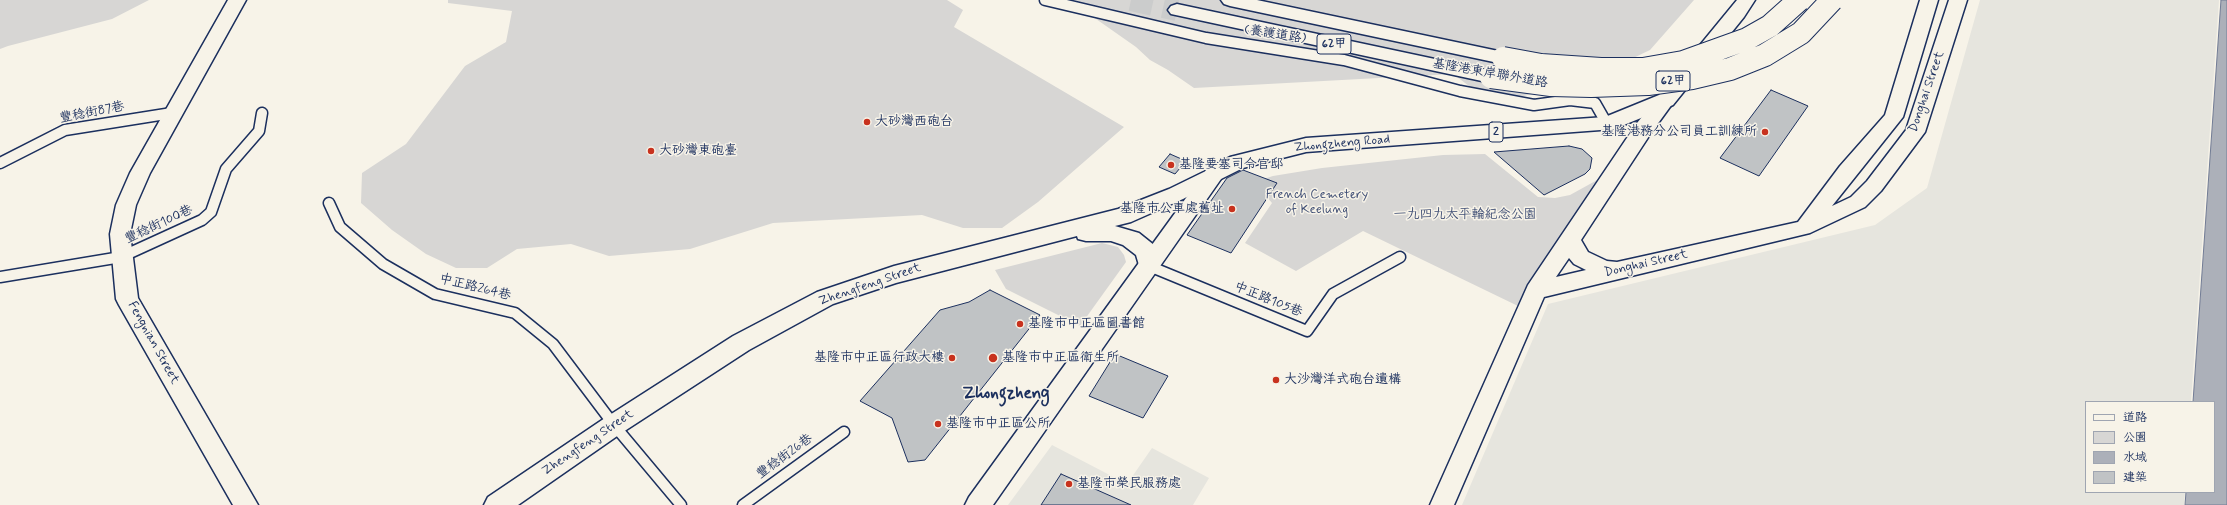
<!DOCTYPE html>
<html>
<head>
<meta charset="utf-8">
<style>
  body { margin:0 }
  #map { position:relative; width:2227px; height:505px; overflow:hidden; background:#f7f3e8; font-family:Mynerve,"LXGW WenKai TC",sans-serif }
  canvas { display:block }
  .legend { position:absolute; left:2085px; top:401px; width:130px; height:92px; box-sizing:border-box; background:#f7f3e8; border:1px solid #9fa5b1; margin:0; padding:5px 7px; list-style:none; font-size:12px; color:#1b2f5e }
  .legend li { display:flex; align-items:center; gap:8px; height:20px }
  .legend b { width:20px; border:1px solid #9fa5b1 }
</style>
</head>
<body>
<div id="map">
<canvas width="2227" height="505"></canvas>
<ul class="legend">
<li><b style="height:5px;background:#f7f3e8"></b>道路</li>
<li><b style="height:11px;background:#d7d6d4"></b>公園</li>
<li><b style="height:11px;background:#acb0b9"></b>水域</li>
<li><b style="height:11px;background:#c0c3c5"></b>建築</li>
</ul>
</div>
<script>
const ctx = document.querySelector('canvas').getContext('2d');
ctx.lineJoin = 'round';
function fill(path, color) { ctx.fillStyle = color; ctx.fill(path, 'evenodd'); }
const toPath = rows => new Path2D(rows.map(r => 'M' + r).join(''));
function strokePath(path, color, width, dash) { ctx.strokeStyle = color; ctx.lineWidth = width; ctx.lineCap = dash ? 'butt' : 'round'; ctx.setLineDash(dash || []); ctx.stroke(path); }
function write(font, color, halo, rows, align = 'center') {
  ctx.font = font + ' Mynerve,"LXGW WenKai TC",sans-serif'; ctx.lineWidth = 3; ctx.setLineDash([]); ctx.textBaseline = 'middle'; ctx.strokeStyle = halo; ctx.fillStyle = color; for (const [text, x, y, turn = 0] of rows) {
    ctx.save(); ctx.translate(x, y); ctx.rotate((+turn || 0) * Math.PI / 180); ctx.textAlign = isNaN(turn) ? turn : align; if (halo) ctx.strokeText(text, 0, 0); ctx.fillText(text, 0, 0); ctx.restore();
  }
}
fill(toPath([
  [1980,0,2219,0,2191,402,2086,402,2086,492,2185,492,2184,505,1462,505,1548,304,1875,225,1927,188],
  [1052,445,1127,484,1152,448,1209,478,1193,505,1008,505]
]), '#e6e5de');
fill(toPath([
  [0,0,149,0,112,19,8,46,0,49],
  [448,0,947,0,963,10,954,27,1124,127,1038,202,1002,228,963,228,922,215,773,223,690,249,609,256,571,244,517,249,487,268,456,268,426,254,392,230,361,203,362,173,406,144,465,66,506,42,512,11,448,3],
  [1047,0,1694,0,1650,50,1581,83,1492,103,1453,74,1194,88,1168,70,1150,60,1136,47,1079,7],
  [1485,154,1538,197,1555,198,1570,195,1599,179,1568,233,1518,306,1363,231,1296,271,1245,243,1272,203,1254,182,1273,176,1322,168,1443,155],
  [1102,243,1118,247,1124,255,1126,262,1080,326,1006,289,995,270]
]), '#d7d6d4');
const water = toPath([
  [2221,0,2227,0,2227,505,2185,505,2186,492,2214,492,2214,402,2193,402,2221,0]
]);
fill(water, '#acb0b9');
strokePath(water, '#727c95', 1);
const building = toPath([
  [1771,90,1808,106,1759,176,1720,158,1771,90],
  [1569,146,1582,149,1592,158,1590,169,1585,174,1544,195,1494,152,1569,146],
  [1170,154,1186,161,1175,174,1159,167,1170,154],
  [1243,170,1277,183,1231,253,1187,235,1227,178,1243,170],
  [990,290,1040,315,925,460,908,462,892,418,860,401,940,310,969,302,990,290],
  [1115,354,1168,376,1143,418,1089,396,1115,354],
  [1061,474,1131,505,1041,505,1061,474]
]);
fill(building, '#c0c3c5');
strokePath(building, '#1b2f5e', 1);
strokePath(toPath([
  [1131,0,1177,10]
]), '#cbcccc', 22, [22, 11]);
const service = toPath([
  [1045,0,1206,38,1344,60,1460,91,1534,105,1570,100,1595,103,1607,124],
  [0,163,65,130,172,113],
  [329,203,340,227,383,264,435,294,515,313,553,344,614,425,681,505],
  [1149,266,1307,331,1333,294,1400,257],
  [0,277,121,257,202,220,211,212,226,169,259,131,262,113],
  [743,505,844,432]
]);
const minor = toPath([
  [228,0,246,0,150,173,136,205,130,234,138,298,258,505,233,505,119,305,116,299,110,234,116,205,130,173,228,0],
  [1920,0,1938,0,1903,117,1832,206,1851,197,1867,181,1906,130,1949,0,1967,0,1925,132,1881,191,1865,207,1810,233,1544,297,1454,505,1430,505,1528,285,1637,123,1659,96,1666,94,1673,96,1675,100,1651,133,1581,240,1588,252,1607,261,1617,262,1798,222,1840,166,1885,115,1920,0],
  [1569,258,1574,264,1586,270,1556,277,1569,258]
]);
const tertiary = toPath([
  [1214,167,1221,169,1224,174,1221,179,1183,199,1131,222,1115,226,1139,233,1154,245,1160,266,1157,272,1149,274,1141,272,1136,255,1123,245,1111,241,1086,241,1078,239,1077,236,896,283,833,304,749,350,623,432,518,505,484,505,488,497,605,418,733,336,817,292,894,266,1118,209,1169,189,1214,167]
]);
const primary = toPath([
  [1737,0,1755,0,1744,17,1673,105,1614,129,1306,152,1243,168,1221,179,993,505,965,505,969,497,1207,169,1230,157,1306,138,1605,117,1659,95,1737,0]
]);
const trunk = toPath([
  [1221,0,1257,0,1503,52,1510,54,1512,58,1510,62,1503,64,1230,6,1224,4,1221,0],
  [1177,4,1491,71,1498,73,1501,77,1498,81,1491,83,1171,14,1168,10,1171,6,1177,4]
]);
strokePath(service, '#1b2f5e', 13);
strokePath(minor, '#1b2f5e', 3);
strokePath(tertiary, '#1b2f5e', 3);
strokePath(primary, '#1b2f5e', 3);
strokePath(trunk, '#1b2f5e', 3);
strokePath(service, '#f7f3e8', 10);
fill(minor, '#f7f3e8');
fill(tertiary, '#f7f3e8');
fill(primary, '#f7f3e8');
fill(trunk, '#f7f3e8');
const trunkBridge = toPath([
  [1503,58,1541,65,1601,69,1643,69,1683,62,1747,39,1770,26,1799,0],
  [1491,77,1551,85,1591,86,1648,84,1692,78,1730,69,1765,55,1801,33,1832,0]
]);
strokePath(trunkBridge, '#1b2f5e', 24, []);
strokePath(trunkBridge, '#f7f3e8', 22);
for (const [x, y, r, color] of [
  [867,122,4,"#c8321e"],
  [1765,132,4,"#c8321e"],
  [651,151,4,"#c8321e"],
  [1171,165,4,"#c8321e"],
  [1232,209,4,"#c8321e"],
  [1020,324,4,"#c8321e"],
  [952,358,4,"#c8321e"],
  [993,358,5,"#c8321e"],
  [1276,380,4,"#c8321e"],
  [938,424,4,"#c8321e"],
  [1069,484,4,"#c8321e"]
]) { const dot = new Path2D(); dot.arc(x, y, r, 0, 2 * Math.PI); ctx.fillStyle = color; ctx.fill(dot); strokePath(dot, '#f7f3e8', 1.5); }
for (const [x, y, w] of [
  [1334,44,34],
  [1673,81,34],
  [1496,132,14]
]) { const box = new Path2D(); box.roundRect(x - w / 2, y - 10, w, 20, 3); ctx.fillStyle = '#f7f3e8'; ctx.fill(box); strokePath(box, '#1b2f5e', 1); }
write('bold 12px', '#1b2f5e', null, [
  ["62甲",1334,44],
  ["62甲",1673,81],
  ["2",1496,132]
]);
write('13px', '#1b2f5e', '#f7f3e8', [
  ["(養護道路)",1275,35,9],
  ["基隆港東岸聯外道路",1490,74,10],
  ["Donghai Street",1927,92,-71],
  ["豐稔街87巷",92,113,-11],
  ["Zhongzheng Road",1342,144,-5],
  ["豐稔街100巷",159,225,-25],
  ["Donghai Street",1646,264,-13],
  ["Zhengfeng Street",870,285,-19],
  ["中正路264巷",475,288,14],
  ["中正路105巷",1268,300,22],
  ["Fengnian Street",153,343,61],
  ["Zhengfeng Street",588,443,-34],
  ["豐稔街26巷",785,457,-36]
]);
write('13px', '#1b2f5e', '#f7f3e8', [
  ["大砂灣西砲台",875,122],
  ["基隆港務分公司員工訓練所",1757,132,"right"],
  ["大砂灣東砲臺",659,151],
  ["基隆要塞司令官邸",1179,165],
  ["基隆市公車處舊址",1224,209,"right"],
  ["基隆市中正區圖書館",1028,324],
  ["基隆市中正區行政大樓",944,358,"right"],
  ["基隆市中正區衛生所",1002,358],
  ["大沙灣洋式砲台遺構",1284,380],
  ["基隆市中正區公所",946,424],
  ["基隆市榮民服務處",1077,484]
], 'left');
write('13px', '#415076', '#f7f3e8', [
  ["French Cemetery",1317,195],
  ["of Keelung",1317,210],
  ["一九四九太平輪紀念公園",1465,215]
]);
write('bold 17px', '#1b2f5e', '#f7f3e8', [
  ["Zhongzheng",1006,394]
]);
</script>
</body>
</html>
